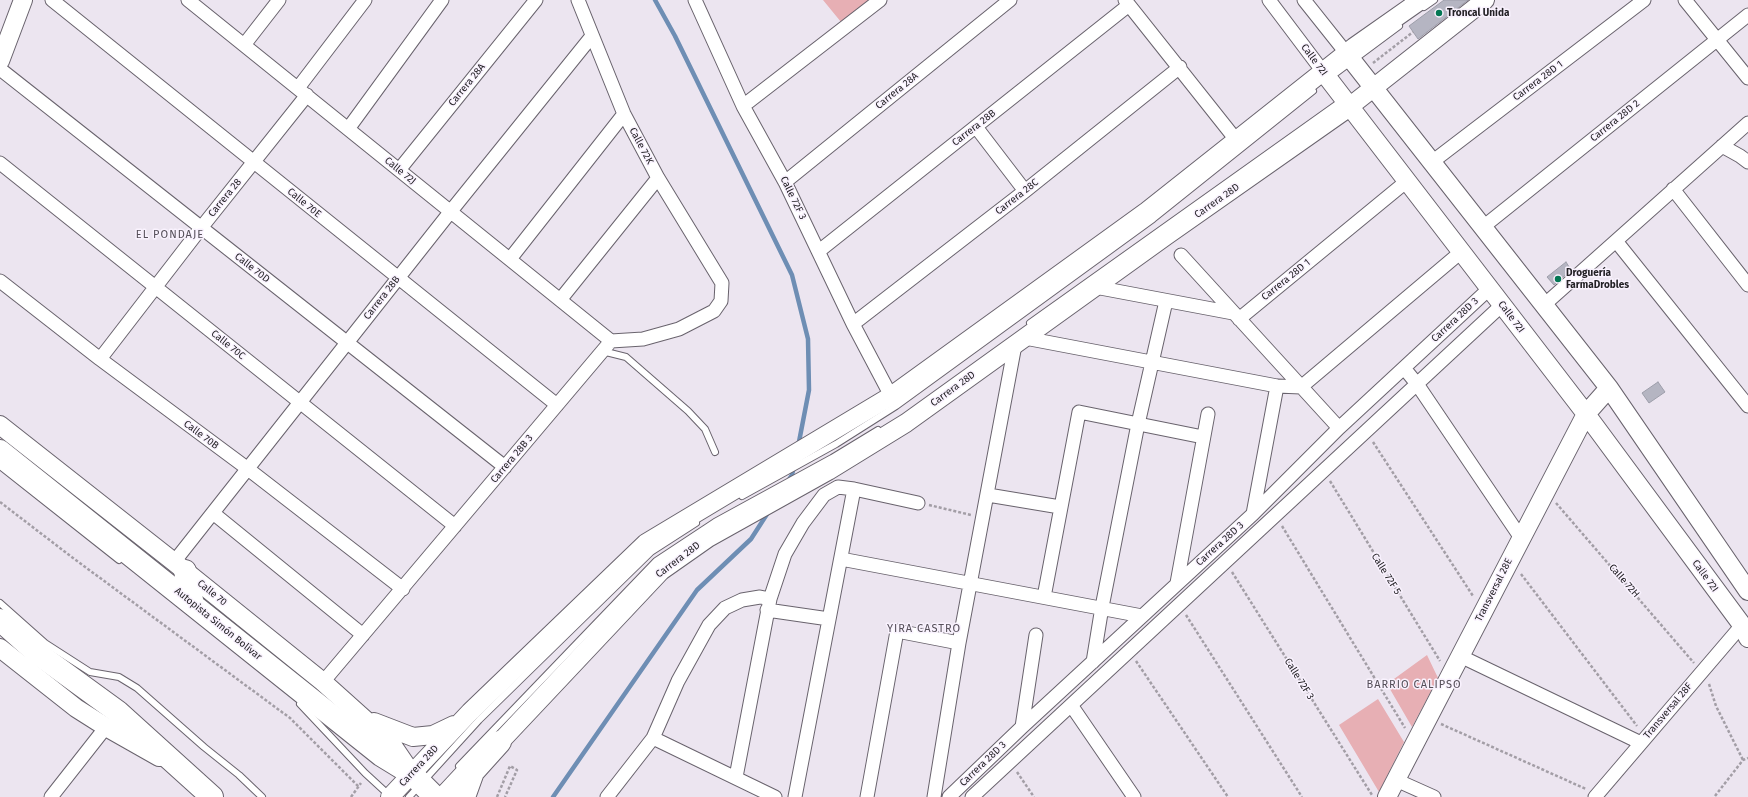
<!DOCTYPE html>
<html>
<head>
<meta charset="utf-8">
<style>
  body { margin:0 }
  canvas { display:block; background:#ece5f0 }
</style>
</head>
<body>
<canvas width="1748" height="797"></canvas>
<script>
const ctx = document.querySelector('canvas').getContext('2d');
ctx.lineJoin = 'round';
function fill(path, color) { ctx.fillStyle = color; ctx.fill(path, 'evenodd'); }
const toPath = rows => new Path2D(rows.map(r => 'M' + r).join(''));
function strokePath(path, color, width, dash) { ctx.strokeStyle = color; ctx.lineWidth = width; ctx.lineCap = dash ? 'butt' : 'round'; ctx.setLineDash(dash || []); ctx.stroke(path); }
function write(font, color, halo, rows, align = 'center') {
  ctx.font = font + ' "Fira Sans",sans-serif'; ctx.lineWidth = 3; ctx.setLineDash([]); ctx.textBaseline = 'middle'; ctx.strokeStyle = halo; ctx.fillStyle = color; for (const [text, x, y, turn = 0] of rows) {
    ctx.save(); ctx.translate(x, y); ctx.rotate((+turn || 0) * Math.PI / 180); ctx.textAlign = isNaN(turn) ? turn : align; if (halo) ctx.strokeText(text, 0, 0); ctx.fillText(text, 0, 0); ctx.restore();
  }
}
fill(toPath([
  [823,0,869,0,841,22],
  [1427,655,1438,678,1412,727,1387,684],
  [1378,699,1404,742,1379,792,1339,725]
]), '#e7afb4');
strokePath(toPath([
  [655,0,675,36,792,275,808,339,809,390,798,447],
  [788,481,792,475,794,466],
  [553,797,697,590,751,539,769,511]
]), '#6e8eb4', 4.5);
const building = toPath([
  [1444,0,1468,0,1418,39,1409,26,1444,0],
  [1566,262,1571,270,1554,285,1547,277,1566,262],
  [1658,382,1665,392,1649,403,1642,393,1658,382]
]);
fill(building, '#b5b5c2');
strokePath(building, '#9d9eaa', 1);
const lane = toPath([
  [1424,7,1434,0],
  [1329,78,1399,26],
  [1030,323,1343,100],
  [602,351,626,357,688,411,705,429,715,452],
  [0,466,119,560],
  [742,496,836,444,896,406,1153,219,1313,91],
  [0,603,45,643,90,672,119,677,137,688,204,747,239,775,262,797],
  [300,704,365,773,390,796],
  [459,766,656,561,715,522,832,458,878,430],
  [409,797,479,720,651,552,696,523]
]);
const street = toPath([
  [52,0,557,405],
  [188,0,611,341],
  [695,0,743,106,785,182,853,324,891,396],
  [1125,0,1237,141],
  [1269,0,1324,73],
  [1304,0,1347,54],
  [1685,0,1748,78],
  [244,45,279,0],
  [0,69,505,467],
  [298,88,365,0],
  [743,106,880,0],
  [976,127,1025,191],
  [348,129,442,0],
  [1722,146,1740,156,1748,162],
  [1432,162,1644,0],
  [0,163,455,526],
  [399,170,536,0],
  [785,182,1010,0],
  [1673,189,1748,285],
  [1483,227,1748,15],
  [1616,241,1748,406],
  [819,251,1129,5],
  [1181,255,1339,428],
  [510,259,624,114],
  [0,281,100,359,248,469,403,589],
  [1095,287,1233,313],
  [560,300,658,178],
  [1544,305,1748,123],
  [1239,319,1407,181],
  [853,324,1025,191,1180,67],
  [1025,338,1277,386,1301,387,1461,252],
  [100,359,201,228,307,95],
  [1404,368,1417,384,1521,538],
  [854,489,918,503],
  [988,495,1060,507],
  [213,513,363,635],
  [1253,514,1277,386],
  [841,559,1142,616],
  [174,562,451,211,592,36],
  [1177,583,1208,414],
  [1044,597,1079,412,1203,437],
  [767,610,829,619],
  [1460,656,1641,743],
  [1093,662,1102,607,1138,424,1166,301],
  [323,682,611,341,643,339,679,329,714,311,721,301,722,283,658,178,624,114,578,0],
  [1071,705,1134,797],
  [1022,727,1036,635],
  [653,738,775,797],
  [736,777,770,599],
  [1396,780,1434,797],
  [51,797,106,727],
  [607,797,653,738,678,681,709,625,725,608,742,600,760,597,770,599,785,554,803,523,824,495,838,487,854,489,795,797],
  [867,797,897,631,959,643],
  [934,797,959,643,1015,345],
  [949,797,1022,727,1253,514,1339,428,1490,288],
  [972,797,1502,305],
  [1595,797,1742,625]
]);
const secondary = toPath([
  [1347,54,1609,388,1748,591],
  [0,61,23,0],
  [1324,73,1586,414,1742,625,1748,638],
  [0,425,174,562,323,682,391,743,410,771],
  [0,648,76,708,106,727,159,757],
  [374,722,413,737,433,735,454,725],
  [390,797,470,712,646,543,891,396,1147,211,1354,47,1421,0],
  [442,797,469,768,500,742,661,571,708,538,828,471,906,423,1166,236,1344,111,1485,0],
  [1387,797,1586,414,1609,388]
]);
const highway = toPath([
  [0,451,381,755,412,774,435,797],
  [185,571,193,604],
  [0,620,37,653,118,712,212,797],
  [464,797,473,772,500,742]
]);
strokePath(lane, '#69636d', 8);
strokePath(street, '#69636d', 15);
strokePath(secondary, '#69636d', 20);
strokePath(highway, '#69636d', 24);
strokePath(toPath([
  [1373,63,1413,32],
  [1373,442,1473,596],
  [1330,481,1440,661],
  [0,502,73,558,290,718,359,787],
  [1556,503,1694,663],
  [929,505,971,515],
  [1282,526,1405,728],
  [1232,572,1372,795],
  [1521,574,1637,726],
  [1186,615,1302,797],
  [1136,661,1228,797],
  [1709,684,1716,706,1743,760],
  [1441,724,1586,789],
  [1017,772,1034,797],
  [1715,796,1743,760,1748,758],
  [351,797,361,783],
  [497,797,510,766,517,770,505,797]
]), '#a39ea6', 2.5, [3, 2]);
strokePath(lane, '#fff', 6);
strokePath(street, '#fff', 13);
strokePath(secondary, '#fff', 18);
strokePath(highway, '#fff', 22);
for (const [x, y, r, color] of [
  [1439,13,4,"#037753"],
  [1558,279,4,"#037753"]
]) { const dot = new Path2D(); dot.arc(x, y, r, 0, 2 * Math.PI); ctx.fillStyle = color; ctx.fill(dot); strokePath(dot, '#f9f2fe', 1.5); }
write('bold 10px', '#232125', '#f9f2fe', [
  ["Troncal Unida",1447,13],
  ["Droguería",1566,273],
  ["FarmaDrobles",1566,285]
], 'left');
write('10px', '#232125', '#f9f2fe', [
  ["Calle 72I",1314,60,53],
  ["Carrera 28D 1",1538,81,-37],
  ["Carrera 28A",467,85,-51],
  ["Carrera 28A",897,91,-39],
  ["Carrera 28D 2",1615,121,-39],
  ["Carrera 28B",974,128,-38],
  ["Calle 72K",641,146,62],
  ["Calle 72J",400,171,39],
  ["Carrera 28C",1017,197,-38],
  ["Carrera 28",225,198,-51],
  ["Calle 72F 3",793,198,64],
  ["Carrera 28D",1217,201,-35],
  ["Calle 70E",304,203,39],
  ["Calle 70D",252,268,38],
  ["Carrera 28D 1",1286,280,-39],
  ["Carrera 28B",382,298,-52],
  ["Calle 72I",1511,317,53],
  ["Carrera 28D 3",1455,320,-43],
  ["Calle 70C",228,345,39],
  ["Carrera 28D",953,389,-36],
  ["Calle 70B",201,435,37],
  ["Carrera 28B 3",512,459,-50],
  ["Carrera 28D 3",1220,544,-42],
  ["Carrera 28D",678,560,-37],
  ["Calle 72F 5",1386,574,58],
  ["Calle 72I",1705,576,54],
  ["Calle 72H",1624,581,49],
  ["Transversal 28E",1494,590,-63],
  ["Calle 70",212,593,39],
  ["Autopista Simón Bolívar",218,624,39],
  ["Calle 72F 3",1299,679,58],
  ["Transversal 28F",1668,711,-50],
  ["Carrera 28D 3",983,764,-44],
  ["Carrera 28D",419,766,-47]
]);
ctx.letterSpacing = '1px';
write('11px', '#554f59', '#f9f2fe', [
  ["EL PONDAJE",170,235],
  ["YIRA CASTRO",924,629],
  ["BARRIO CALIPSO",1414,685]
]);
ctx.letterSpacing = '0px';
</script>
</body>
</html>
